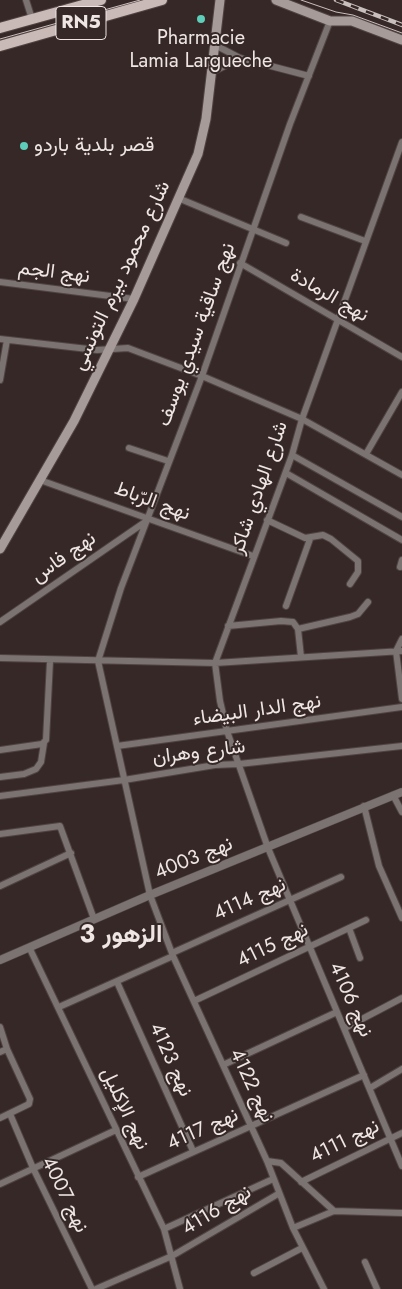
<!DOCTYPE html>
<html>
<head>
<meta charset="utf-8">
<style>
  body { margin:0 }
  canvas { display:block; background:#362826 }
</style>
</head>
<body>
<canvas width="402" height="1289"></canvas>
<script>
const ctx = document.querySelector('canvas').getContext('2d');
ctx.lineJoin = 'round';
const toPath = rows => new Path2D(rows.map(r => 'M' + r).join(''));
function strokePath(path, color, width, dash) { ctx.strokeStyle = color; ctx.lineWidth = width; ctx.lineCap = dash ? 'butt' : 'round'; ctx.setLineDash(dash || []); ctx.stroke(path); }
function write(font, color, halo, rows, align = 'center') {
  ctx.font = font + ' Jost,Vazirmatn,sans-serif'; ctx.lineWidth = 4; ctx.setLineDash([]); ctx.textBaseline = 'middle'; ctx.strokeStyle = halo; ctx.fillStyle = color; for (const [text, x, y, turn = 0] of rows) {
    ctx.save(); ctx.translate(x, y); ctx.rotate((+turn || 0) * Math.PI / 180); ctx.textAlign = isNaN(turn) ? turn : align; if (halo) ctx.strokeText(text, 0, 0); ctx.fillText(text, 0, 0); ctx.restore();
  }
}
const minor = toPath([
  [26,0,32,19],
  [213,44,240,58,309,76],
  [211,73,240,58],
  [402,142,302,419,292,455,215,663,220,701,227,731,268,848,402,1166],
  [178,198,286,243],
  [301,217,365,241],
  [240,263,402,357],
  [0,282,134,299],
  [0,339,97,350,128,348,202,376,302,419,402,475],
  [0,380,7,340],
  [129,448,168,461],
  [366,454,402,392],
  [292,455,402,517],
  [286,473,402,540],
  [40,480,253,556],
  [267,520,305,538,323,535,331,539,358,561,358,572,350,584],
  [400,567,402,560],
  [286,606,310,539],
  [0,622,145,522],
  [228,626,281,621,293,622,298,629,301,657],
  [298,629,350,617,358,614,368,602],
  [402,639,396,651,402,699],
  [0,658,215,663,402,651],
  [117,746,402,707],
  [0,750,42,744,46,740,50,661],
  [0,777,24,774,36,769,41,762,44,743],
  [393,795,402,812],
  [0,796,124,780,215,765,239,764,402,746],
  [364,806,379,866,402,918],
  [0,834,60,826,94,919],
  [0,886,71,853],
  [349,928,360,958],
  [29,947,164,1229,180,1289],
  [172,953,341,877],
  [117,982,193,1151],
  [194,1001,366,920],
  [59,1007,173,956],
  [0,1027,7,1049],
  [345,1028,402,998],
  [0,1052,7,1049,30,1099,29,1104,0,1118],
  [223,1065,337,1012],
  [370,1088,402,1069],
  [10,1114,33,1168,92,1289],
  [267,1161,281,1163,334,1211,402,1213],
  [138,1177,364,1075],
  [301,1182,402,1133],
  [0,1184,116,1130],
  [293,1228,334,1211],
  [164,1229,273,1179],
  [365,1262,377,1289],
  [254,1273,302,1248],
  [96,1289,172,1256,278,1194],
  [324,1289,293,1228,267,1161,173,956,150,895,98,661,121,588,202,376,290,124,330,21]
]);
const tertiary = toPath([
  [0,960,150,895,402,792]
]);
const secondary = toPath([
  [276,0,330,21,352,21,402,40],
  [0,549,74,421,134,299,198,154,206,119,220,0]
]);
const primary = toPath([
  [0,28,101,0],
  [0,46,162,0]
]);
strokePath(minor, '#504341', 8);
strokePath(tertiary, '#504341', 9);
strokePath(secondary, '#504341', 11);
strokePath(primary, '#504341', 12);
strokePath(minor, '#7a7371', 6);
strokePath(tertiary, '#7a7371', 8);
strokePath(secondary, '#a69b99', 9);
strokePath(primary, '#c9b9b7', 10);
strokePath(toPath([
  [301,0,336,12,353,15,402,33],
  [0,39,140,0]
]), '#c9bfbd', 1);
const rail = toPath([
  [336,0,402,25]
]);
strokePath(rail, '#c9bfbd', 4.5);
strokePath(rail, '#362826', 2.5, [8]);
for (const [x, y, r, color] of [
  [201,19,5,"#5dceb9"],
  [24,146,5,"#5dceb9"]
]) { const dot = new Path2D(); dot.arc(x, y, r, 0, 2 * Math.PI); ctx.fillStyle = color; ctx.fill(dot); strokePath(dot, '#362826', 2); }
for (const [x, y, w] of [
  [81,23,50]
]) { const box = new Path2D(); box.roundRect(x - w / 2, y - 16.5, w, 33, 4); ctx.fillStyle = '#362826'; ctx.fill(box); strokePath(box, '#efe6e4', 1); }
write('bold 19px', '#efe6e4', null, [
  ["RN5",81,23]
]);
write('20px', '#efe6e4', '#362826', [
  ["Pharmacie",201,39],
  ["Lamia Largueche",201,62],
  ["قصر بلدية باردو",34,146,"left"]
]);
write('20px', '#efe6e4', '#362826', [
  ["نهج الجم",54,273,7],
  ["شارع محمود بيرم التونسي",122,276,-65],
  ["نهج الرمادة",329,296,30],
  ["نهج ساقية سيدي يوسف",197,335,-70],
  ["شارع الهادي شاكر",260,488,-71],
  ["نهج الرّباط",152,502,20],
  ["نهج فاس",64,558,-35],
  ["نهج الدار البيضاء",257,711,-8],
  ["شارع وهران",199,753,-7],
  ["نهج 4003",194,859,-22],
  ["نهج 4114",250,900,-24],
  ["نهج 4115",273,946,-26],
  ["نهج 4106",350,1000,66],
  ["نهج 4123",170,1060,66],
  ["نهج 4122",251,1086,65],
  ["نهج الإكليل",124,1109,65],
  ["نهج 4117",203,1130,-24],
  ["نهج 4111",345,1142,-26],
  ["نهج 4007",64,1195,64],
  ["نهج 4116",217,1211,-31]
]);
write('bold 25px', '#efe6e4', '#362826', [
  ["الزهور 3",121,936]
]);
</script>
</body>
</html>
